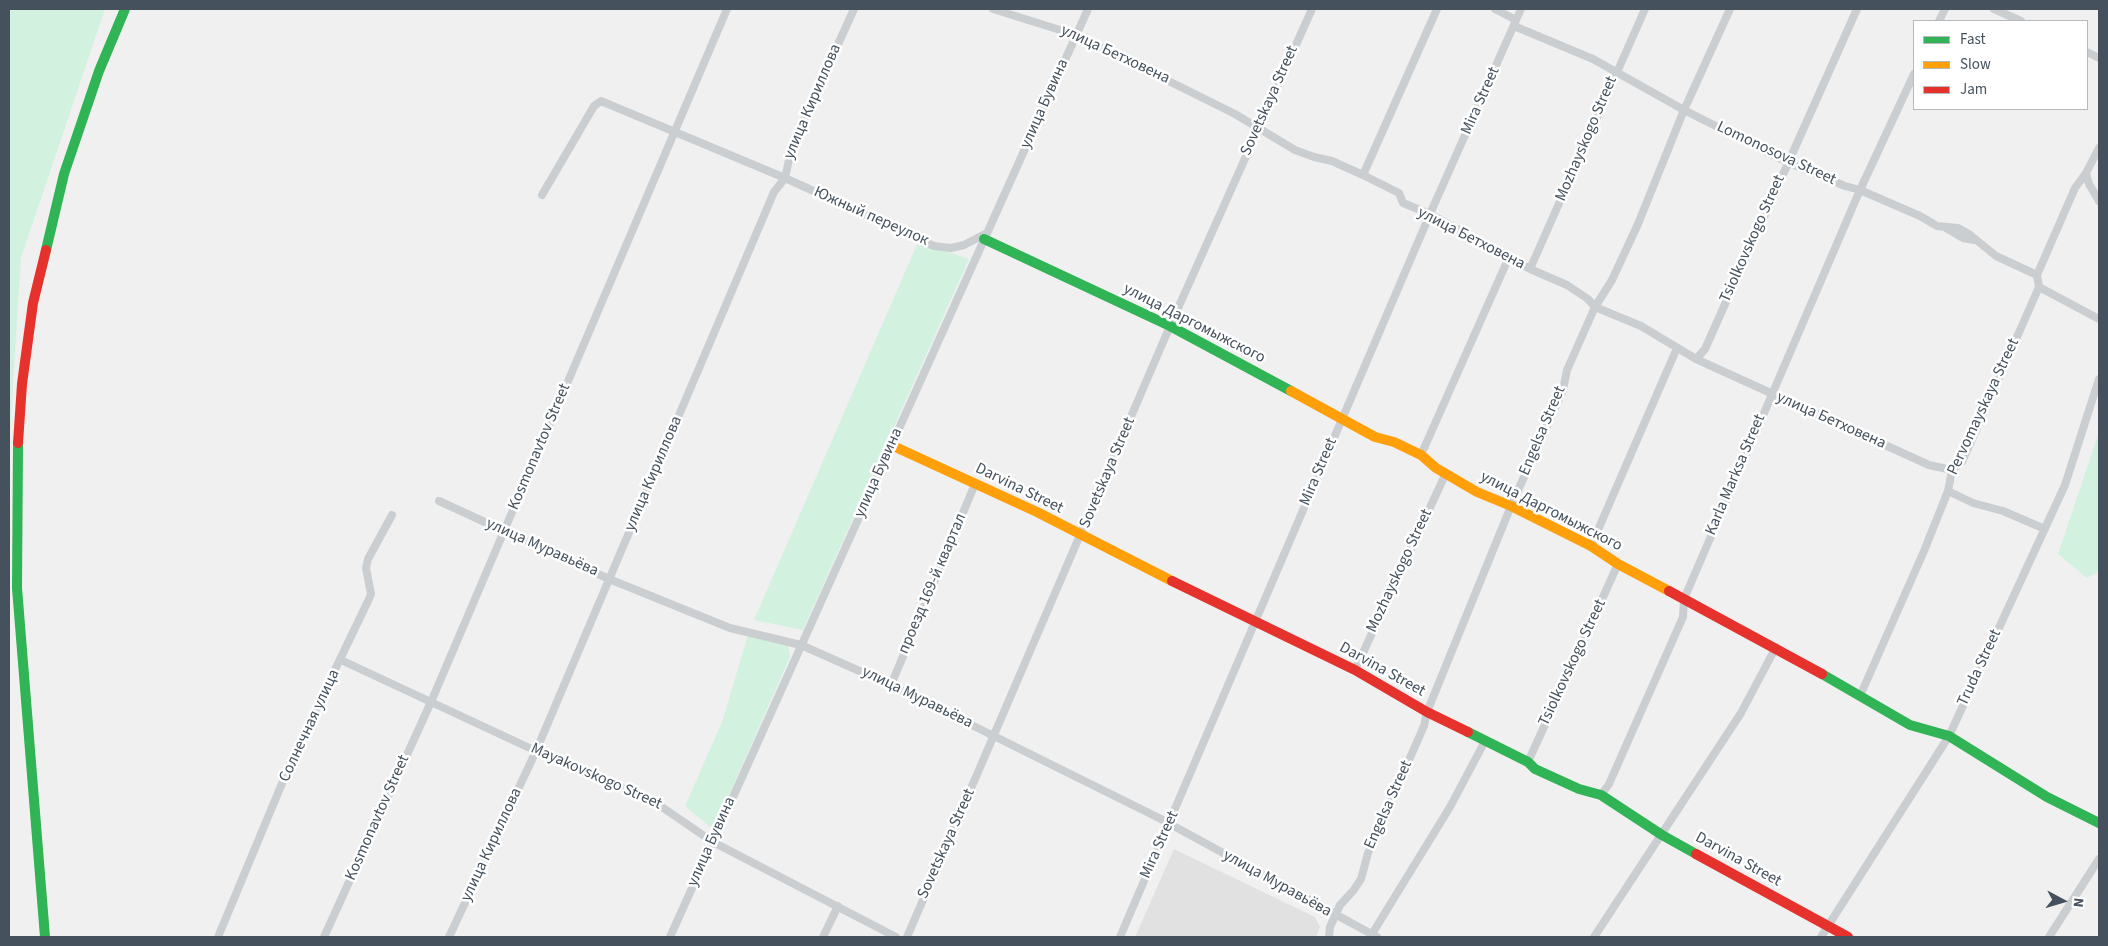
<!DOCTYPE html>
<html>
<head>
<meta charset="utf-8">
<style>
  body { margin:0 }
  #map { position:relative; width:2108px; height:946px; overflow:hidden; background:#f1f0f0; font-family:"Source Sans 3",sans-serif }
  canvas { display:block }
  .frame { position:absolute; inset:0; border:10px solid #45525e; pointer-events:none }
  .legend { position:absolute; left:1913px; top:20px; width:175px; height:90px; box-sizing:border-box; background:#fff; border:1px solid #b5babf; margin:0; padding:6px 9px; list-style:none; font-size:15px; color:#45525e }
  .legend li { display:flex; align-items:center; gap:10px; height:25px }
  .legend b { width:25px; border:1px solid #b5babf }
  .north { position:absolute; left:2038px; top:876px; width:50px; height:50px; -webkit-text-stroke:4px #fff; paint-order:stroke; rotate:96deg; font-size:14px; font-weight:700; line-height:20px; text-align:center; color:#45525e }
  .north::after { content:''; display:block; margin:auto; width:18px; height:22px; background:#45525e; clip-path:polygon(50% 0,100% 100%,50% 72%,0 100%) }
</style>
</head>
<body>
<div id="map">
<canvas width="2108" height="946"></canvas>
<div class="frame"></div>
<ul class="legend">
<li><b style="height:6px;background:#30b455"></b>Fast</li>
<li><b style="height:6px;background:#ff9f0a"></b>Slow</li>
<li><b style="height:6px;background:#e5322d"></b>Jam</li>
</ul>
<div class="north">N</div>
</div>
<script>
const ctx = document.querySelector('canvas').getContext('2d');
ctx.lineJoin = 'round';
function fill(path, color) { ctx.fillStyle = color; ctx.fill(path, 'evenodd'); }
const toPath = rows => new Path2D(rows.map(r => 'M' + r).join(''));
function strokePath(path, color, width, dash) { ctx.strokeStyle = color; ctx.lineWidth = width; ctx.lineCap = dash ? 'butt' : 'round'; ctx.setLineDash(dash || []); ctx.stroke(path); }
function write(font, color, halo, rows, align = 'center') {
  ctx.font = font + ' "Source Sans 3",sans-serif'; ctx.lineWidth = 5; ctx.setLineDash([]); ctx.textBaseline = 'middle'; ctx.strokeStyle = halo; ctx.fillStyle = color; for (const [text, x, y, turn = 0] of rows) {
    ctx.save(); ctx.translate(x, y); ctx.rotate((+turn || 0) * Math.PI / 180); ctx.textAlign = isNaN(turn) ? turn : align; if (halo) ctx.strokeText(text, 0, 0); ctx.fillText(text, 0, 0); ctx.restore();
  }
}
fill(toPath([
  [1174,849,1315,917,1320,927,1316,937,1135,937]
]), '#e2e1e2');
fill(toPath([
  [9,9,105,9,21,258,9,449],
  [918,242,969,259,803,630,754,620],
  [2099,432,2099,571,2087,578,2058,554],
  [748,635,788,645,790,657,718,820,710,827,685,806,722,722]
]), '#d2f2df');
strokePath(toPath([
  [993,9,1076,35,1235,114,1295,150,1314,157,1332,161,1363,175,1399,193,1403,203,1430,214,1530,269,1567,285,1588,299,1595,307,1641,326,1696,359,1929,465,1952,470],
  [1495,9,1516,20],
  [1994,9,2021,21],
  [1939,21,1945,9],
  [1514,26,1593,59,1684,110,1787,162,1845,186,1860,190,1920,216,1937,226,1958,228,1969,234,1996,256,2037,275],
  [2087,52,2099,58],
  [2086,173,2089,184,2099,201],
  [1363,175,1437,9],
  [542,195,594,106,601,101,785,178,934,246,951,248,964,245,987,233],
  [1946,228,1963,238,1974,240],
  [1530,269,1645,9],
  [2039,287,2099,319],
  [1696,359,1705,349,1857,9],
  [1421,455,1509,257],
  [1948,491,1973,503,2003,511,2045,529],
  [439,501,609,579,730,628,801,645,891,685,1159,818,1377,937],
  [1591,546,1677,348],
  [341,660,536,751,653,801,713,842,896,937],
  [1355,670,1446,473],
  [891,685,975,484],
  [1860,696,1924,551,1948,491,1952,470,1962,462,2039,287,2037,275,2075,188,2086,173,2099,148],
  [1528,762,1618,564],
  [1601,795,1609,784,1683,617,1684,599,1860,190,1914,74],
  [1372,934,1450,807,1485,741],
  [218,937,293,757,369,599,371,594,366,568,368,559,392,515],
  [324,937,431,702,727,9],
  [449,937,536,751,774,192,785,178,792,146,854,9],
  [670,937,1088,9],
  [823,937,838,906],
  [907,937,1170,326,1312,9],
  [1120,937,1430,214,1521,9],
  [1329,937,1330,927,1340,905,1353,891,1361,879,1368,853,1424,726,1427,712,1511,506,1563,390,1567,370,1595,307,1612,280,1638,224,1684,110,1730,9],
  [1594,937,1741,713,1776,647],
  [1821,937,1949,736,2065,485,2099,379],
  [2049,937,2099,859]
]), '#cbced1', 8);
strokePath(toPath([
  [984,239,1170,326,1291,391],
  [46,250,64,174,99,71,125,9],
  [18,443,17,588,45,937],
  [1822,674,1910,725,1949,736,2047,797,2099,823],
  [1468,732,1528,762,1535,769,1579,789,1601,795,1662,835,1696,854]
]), '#30b455', 10);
strokePath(toPath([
  [1291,391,1375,437,1394,442,1421,455,1436,468,1477,492,1511,506,1591,546,1618,564,1669,591],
  [891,445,1037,512,1172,581]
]), '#ff9f0a', 10);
strokePath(toPath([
  [18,443,22,384,33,303,46,250],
  [1172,581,1355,670,1427,712,1468,732],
  [1669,591,1822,674],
  [1696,854,1848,937]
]), '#e5322d', 10);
write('16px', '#45525e', '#fff', [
  ["улица Бетховена",1115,55,25],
  ["Sovetskaya Street",1270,101,-66],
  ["Mira Street",1481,101,-66],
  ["улица Кириллова",813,102,-67],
  ["улица Бувина",1045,104,-66],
  ["Mozhayskogo Street",1587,139,-67],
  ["Lomonosova Street",1776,154,25],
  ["Южный переулок",871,217,24],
  ["улица Бетховена",1471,239,27],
  ["Tsiolkovskogo Street",1753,239,-66],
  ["улица Даргомыжского",1194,324,27],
  ["Pervomayskaya Street",1984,407,-65],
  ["улица Бетховена",1831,421,24],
  ["Engelsa Street",1543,431,-67],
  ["Kosmonavtov Street",540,447,-67],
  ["Mira Street",1319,472,-67],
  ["улица Бувина",879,473,-66],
  ["Sovetskaya Street",1108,473,-67],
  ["улица Кириллова",654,474,-67],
  ["Karla Marksa Street",1736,475,-67],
  ["Darvina Street",1019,489,26],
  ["улица Даргомыжского",1551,512,27],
  ["улица Муравьёва",542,548,24],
  ["Mozhayskogo Street",1400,571,-65],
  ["проезд 169-й квартал",933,584,-67],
  ["Tsiolkovskogo Street",1573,663,-65],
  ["Truda Street",1980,668,-65],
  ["Darvina Street",1382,670,29],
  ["улица Муравьёва",917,698,26],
  ["Солнечная улица",310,726,-65],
  ["Mayakovskogo Street",596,777,24],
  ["Engelsa Street",1389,805,-66],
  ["Kosmonavtov Street",378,818,-66],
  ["улица Бувина",712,842,-66],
  ["Sovetskaya Street",947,844,-66],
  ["улица Кириллова",492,845,-65],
  ["Mira Street",1160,845,-66],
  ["Darvina Street",1738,860,29],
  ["улица Муравьёва",1277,884,29]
]);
</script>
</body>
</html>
